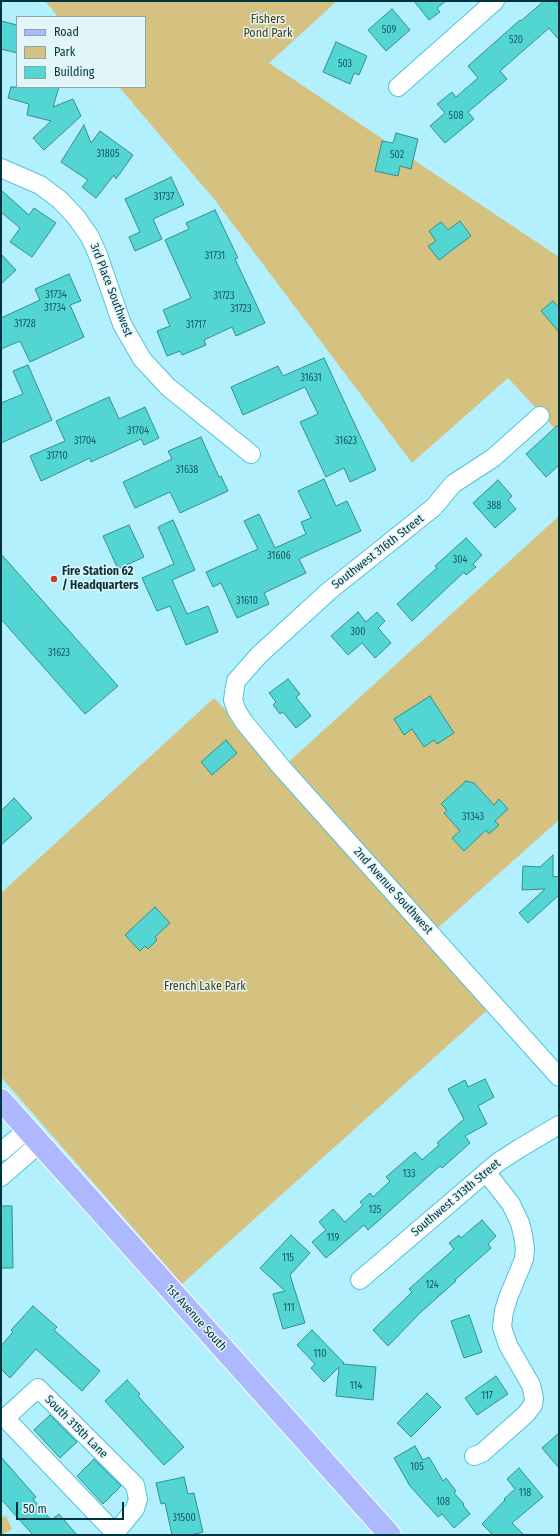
<!DOCTYPE html>
<html>
<head>
<meta charset="utf-8">
<style>
  body { margin:0 }
  #map { position:relative; width:560px; height:1536px; overflow:hidden; background:#b3f0fe; font-family:"Fira Sans Condensed",sans-serif }
  canvas { display:block }
  .frame { position:absolute; inset:0; border:2px solid #00343d; pointer-events:none }
  .legend { position:absolute; left:16px; top:16px; width:130px; height:72px; box-sizing:border-box; background:#e2f6fa; border:1px solid #88a8ae; margin:0; padding:5px 7px; list-style:none; font-size:12px; color:#00343d }
  .legend li { display:flex; align-items:center; gap:8px; height:20px }
  .legend b { width:20px; border:1px solid #88a8ae }
  .scale { position:absolute; left:16px; top:1502px; width:108px; height:18px; box-sizing:border-box; border:2px solid #00343d; border-top:0; padding-left:5px; font-size:12px; line-height:14px; white-space:nowrap; color:#00343d; -webkit-text-stroke:3px #e2f6fa; paint-order:stroke }
</style>
</head>
<body>
<div id="map">
<canvas width="560" height="1536"></canvas>
<div class="frame"></div>
<ul class="legend">
<li><b style="height:5px;background:#adb8fe"></b>Road</li>
<li><b style="height:11px;background:#d6c280"></b>Park</li>
<li><b style="height:11px;background:#53d5d3"></b>Building</li>
</ul>
<div class="scale">50 m</div>
</div>
<script>
const ctx = document.querySelector('canvas').getContext('2d');
ctx.lineJoin = 'round';
function fill(path, color) { ctx.fillStyle = color; ctx.fill(path, 'evenodd'); }
const toPath = rows => new Path2D(rows.map(r => 'M' + r).join(''));
function strokePath(path, color, width, dash) { ctx.strokeStyle = color; ctx.lineWidth = width; ctx.lineCap = dash ? 'butt' : 'round'; ctx.setLineDash(dash || []); ctx.stroke(path); }
function write(font, color, halo, rows, align = 'center') {
  ctx.font = font + ' "Fira Sans Condensed",sans-serif'; ctx.lineWidth = 3; ctx.setLineDash([]); ctx.textBaseline = 'middle'; ctx.strokeStyle = halo; ctx.fillStyle = color; for (const [text, x, y, turn = 0] of rows) {
    ctx.save(); ctx.translate(x, y); ctx.rotate((+turn || 0) * Math.PI / 180); ctx.textAlign = isNaN(turn) ? turn : align; if (halo) ctx.strokeText(text, 0, 0); ctx.fillText(text, 0, 0); ctx.restore();
  }
}
fill(toPath([
  [45,1,337,1,269,63,559,257,559,433,508,378,412,463,214,199,119,87,145,87,145,17,58,17],
  [559,516,559,820,431,934,494,1004,182,1284,1,1077,1,893,214,698,282,768],
  [6,1516,12,1529,1,1535,1,1518]
]), '#d6c280');
const building = toPath([
  [414,1,446,1,437,8,440,12,429,20,414,1],
  [544,1,555,1,559,6,559,40,549,28,500,71,507,79,468,112,474,119,445,143,430,126,445,113,437,104,452,92,456,97,478,78,468,66,520,20,521,21,544,1],
  [392,9,410,30,386,51,368,30,392,9],
  [1,21,17,25,17,53,1,49,1,21],
  [336,42,367,56,359,75,354,73,350,84,323,72,336,42],
  [11,87,59,87,53,107,73,99,81,116,44,150,33,138,51,121,27,115,29,104,8,98,11,87],
  [84,125,91,143,100,131,133,155,116,179,114,175,96,198,82,187,88,180,61,162,84,125],
  [396,133,418,139,411,169,400,166,398,176,375,171,382,141,393,143,396,133],
  [171,177,184,205,153,219,162,239,135,251,129,237,140,232,125,199,171,177],
  [1,190,29,215,34,208,56,223,32,257,10,242,20,228,1,212,1,190],
  [215,210,238,258,235,259,265,323,236,336,232,327,204,340,206,345,182,355,180,351,167,356,157,331,170,326,163,310,191,298,165,240,189,229,186,223,215,210],
  [460,221,471,236,439,260,428,246,436,241,429,231,441,222,448,230,460,221],
  [1,254,16,270,1,284,1,254],
  [69,274,81,301,70,305,84,337,30,362,20,341,1,349,1,318,40,300,35,289,69,274],
  [553,301,559,308,559,332,541,311,553,301],
  [324,358,376,470,350,482,344,468,326,477,300,422,318,414,305,387,243,415,231,387,278,366,283,376,324,358],
  [28,365,52,420,1,443,1,403,23,394,13,371,28,365],
  [109,397,119,419,145,407,159,438,144,445,141,439,91,462,90,458,41,481,30,456,65,441,56,421,109,397],
  [559,424,559,465,546,477,526,454,559,424],
  [201,437,219,477,221,476,228,491,180,513,170,492,135,508,123,482,172,459,168,451,201,437],
  [324,479,336,506,347,501,361,531,299,559,306,573,264,593,269,604,237,618,221,583,213,587,206,572,258,549,244,521,259,514,275,548,306,534,301,522,311,518,298,491,324,479],
  [498,480,512,496,508,500,516,509,495,528,473,503,498,480],
  [173,520,195,570,172,580,187,614,208,606,218,632,186,645,170,606,157,611,142,578,174,564,158,527,173,520],
  [129,525,144,557,118,569,103,536,129,525],
  [466,538,482,555,473,564,476,567,466,575,464,572,412,621,397,604,437,568,435,566,466,538],
  [1,554,118,686,85,714,1,619,1,554],
  [358,612,366,622,377,612,385,621,378,628,391,643,375,658,362,643,348,655,331,636,358,612],
  [288,679,300,694,296,697,311,716,296,728,283,712,280,714,273,705,276,702,269,693,288,679],
  [430,696,454,733,437,744,434,740,424,747,412,729,404,735,394,719,430,696],
  [226,740,237,753,212,775,201,762,226,740],
  [466,781,474,783,494,805,499,799,508,809,495,821,499,825,489,834,486,830,464,851,452,838,460,831,444,813,447,810,441,804,466,781],
  [14,798,32,818,1,845,1,811,14,798],
  [553,855,553,877,559,876,559,895,528,923,519,913,545,889,522,890,523,866,540,867,553,855],
  [155,907,170,923,155,937,157,940,148,949,145,946,140,951,125,935,155,907],
  [485,1079,494,1097,478,1106,487,1124,465,1136,470,1143,442,1168,440,1166,368,1230,364,1225,326,1258,312,1242,326,1230,319,1222,333,1209,345,1222,363,1205,360,1202,370,1193,373,1197,390,1181,386,1177,415,1152,422,1160,439,1145,437,1143,464,1119,448,1089,465,1080,468,1087,485,1079],
  [1,1206,12,1206,13,1268,1,1268,1,1206],
  [482,1220,496,1236,488,1244,491,1248,455,1280,456,1281,421,1312,388,1346,373,1330,412,1292,409,1289,454,1249,449,1243,459,1235,461,1238,482,1220],
  [291,1235,310,1253,290,1275,305,1323,283,1329,273,1294,285,1291,260,1268,291,1235],
  [33,1306,57,1327,54,1330,100,1371,82,1391,36,1349,10,1378,1,1369,1,1346,13,1332,11,1330,33,1306],
  [469,1315,482,1352,464,1358,451,1321,469,1315],
  [312,1330,344,1363,343,1364,376,1367,373,1400,336,1396,339,1367,324,1382,311,1368,315,1364,297,1345,312,1330],
  [496,1376,508,1394,477,1415,465,1398,496,1376],
  [127,1380,140,1394,138,1396,184,1447,164,1465,105,1401,127,1380],
  [427,1393,441,1407,411,1437,397,1423,427,1393],
  [50,1415,77,1442,60,1458,34,1430,50,1415],
  [559,1433,559,1468,542,1448,559,1433],
  [415,1446,423,1460,429,1457,443,1481,446,1478,456,1491,454,1493,464,1504,463,1505,470,1514,454,1528,442,1514,438,1517,410,1486,394,1458,415,1446],
  [1,1457,36,1497,33,1499,51,1520,59,1514,77,1535,33,1535,1,1499,1,1457],
  [94,1459,121,1486,103,1504,77,1476,94,1459],
  [519,1468,543,1497,512,1523,524,1535,493,1535,482,1524,505,1500,504,1499,515,1489,507,1479,519,1468],
  [184,1477,188,1494,194,1493,203,1532,191,1535,172,1535,165,1503,161,1504,156,1483,184,1477]
]);
fill(building, '#53d5d3');
strokePath(building, '#338f8e', 1);
const minor = toPath([
  [398,87,495,1],
  [1,168,40,185,60,200,76,217,90,237,98,255,122,324,142,359,168,387,251,454],
  [540,416,493,458,453,484,434,507,329,591,259,655,236,681,233,700,237,711,244,722,282,768,559,1077],
  [1,1152,27,1130],
  [1,1177,39,1144],
  [360,1280,497,1163,520,1148,559,1125],
  [474,1456,482,1453,526,1414,533,1405,534,1398,531,1385,508,1345,502,1327,504,1311,508,1298,524,1259,525,1249,523,1235,520,1223,511,1204,486,1172],
  [113,1535,115,1533,135,1509,138,1499,135,1485,38,1388,5,1418,115,1533]
]);
const major = toPath([
  [1,1100,390,1535]
]);
strokePath(minor, '#51c2da', 20);
strokePath(major, '#fff', 24);
strokePath(minor, '#fff', 18);
strokePath(major, '#adb8fe', 22);
for (const [x, y, r, color] of [
  [54,579,4,"#c83d1e"]
]) { const dot = new Path2D(); dot.arc(x, y, r, 0, 2 * Math.PI); ctx.fillStyle = color; ctx.fill(dot); strokePath(dot, '#e2f6fa', 1.5); }
write('10px', '#155c62', null, [
  ["509",389,30],
  ["520",516,40],
  ["503",345,64],
  ["508",456,116],
  ["31805",108,154],
  ["502",397,155],
  ["31737",164,197],
  ["31731",215,256],
  ["31734",56,295],
  ["31723",224,296],
  ["31734",55,308],
  ["31723",241,309],
  ["31728",25,324],
  ["31717",196,325],
  ["31631",311,378],
  ["31704",138,431],
  ["31704",85,441],
  ["31623",346,441],
  ["31710",57,456],
  ["31638",187,470],
  ["388",494,506],
  ["31606",279,556],
  ["304",460,560],
  ["31610",247,601],
  ["300",358,632],
  ["31623",59,653],
  ["31343",473,817],
  ["133",409,1174],
  ["125",375,1210],
  ["119",333,1238],
  ["115",288,1258],
  ["124",432,1285],
  ["111",289,1308],
  ["110",320,1354],
  ["114",356,1386],
  ["117",487,1396],
  ["105",417,1467],
  ["118",525,1493],
  ["108",443,1502],
  ["31500",184,1518]
]);
write('12px', '#4c3f0c', '#e2f6fa', [
  ["Fishers",268,20],
  ["Pond Park",268,34],
  ["French Lake Park",205,987]
]);
write('12px', '#00343d', '#e2f6fa', [
  ["3rd Place Southwest",111,290,69],
  ["Southwest 316th Street",378,552,-38],
  ["2nd Avenue Southwest",393,891,48],
  ["Southwest 313th Street",456,1198,-40],
  ["1st Avenue South",196,1318,48],
  ["South 315th Lane",76,1427,45]
]);
write('bold 12px', '#00343d', '#e2f6fa', [
  ["Fire Station 62",62,572],
  ["/ Headquarters",62,586]
], 'left');
</script>
</body>
</html>
